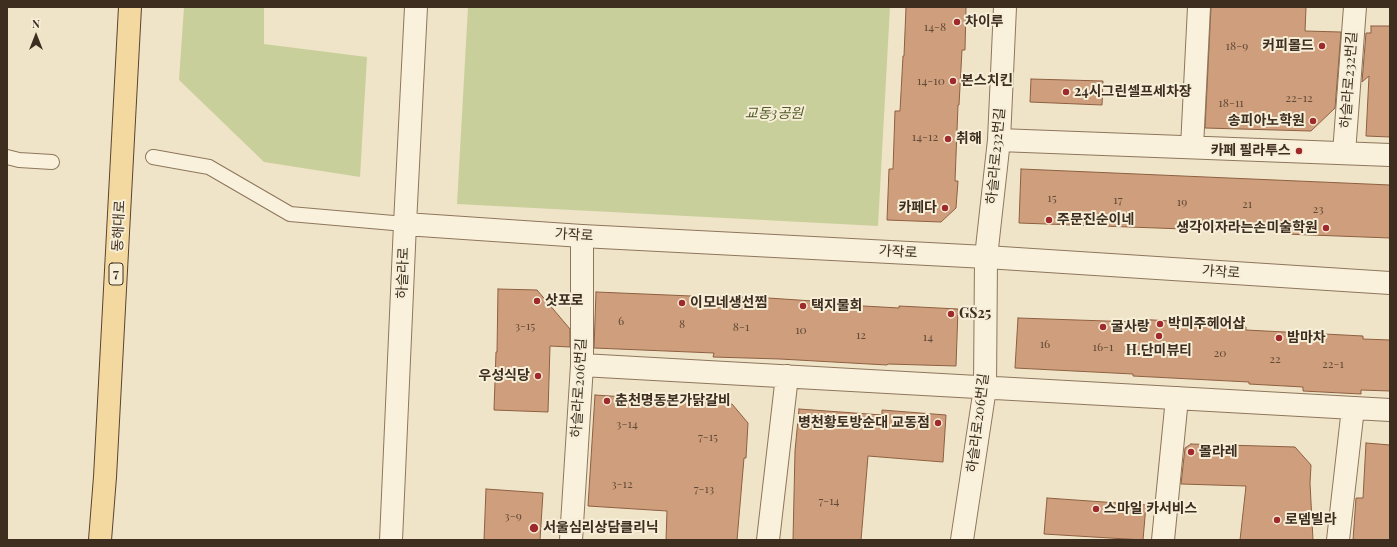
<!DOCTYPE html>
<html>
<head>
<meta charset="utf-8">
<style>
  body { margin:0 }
  #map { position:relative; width:1397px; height:547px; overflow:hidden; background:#f0e4c8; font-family:"Playfair Display",serif }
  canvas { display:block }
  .frame { position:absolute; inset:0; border:8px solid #3d2e20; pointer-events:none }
  .north { position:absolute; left:16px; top:16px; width:40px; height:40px; -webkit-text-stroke:3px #f7eed8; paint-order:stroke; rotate:0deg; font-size:11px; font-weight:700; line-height:16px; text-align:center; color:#3d2e20 }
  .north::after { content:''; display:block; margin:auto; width:14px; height:18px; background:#3d2e20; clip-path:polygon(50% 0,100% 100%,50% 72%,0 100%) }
</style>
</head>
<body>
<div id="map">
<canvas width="1397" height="547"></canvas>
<div class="frame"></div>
<div class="north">N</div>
</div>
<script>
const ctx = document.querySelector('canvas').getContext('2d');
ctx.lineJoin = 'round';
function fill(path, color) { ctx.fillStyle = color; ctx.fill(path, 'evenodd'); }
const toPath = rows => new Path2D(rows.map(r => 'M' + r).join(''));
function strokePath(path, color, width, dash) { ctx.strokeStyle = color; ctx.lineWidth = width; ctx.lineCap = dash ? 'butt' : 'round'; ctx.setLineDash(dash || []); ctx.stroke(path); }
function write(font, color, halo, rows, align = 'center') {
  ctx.font = font + ' "Playfair Display","Noto Sans KR",serif'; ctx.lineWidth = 4; ctx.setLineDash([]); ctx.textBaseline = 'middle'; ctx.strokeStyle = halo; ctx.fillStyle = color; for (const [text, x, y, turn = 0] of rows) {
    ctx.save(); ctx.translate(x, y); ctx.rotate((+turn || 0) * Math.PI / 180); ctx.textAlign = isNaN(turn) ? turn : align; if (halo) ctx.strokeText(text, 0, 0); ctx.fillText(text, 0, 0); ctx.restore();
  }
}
fill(toPath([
  [184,7,264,7,264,44,367,57,360,177,264,162,179,80],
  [468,7,890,7,878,226,457,204]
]), '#c9cf9b');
const building = toPath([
  [906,7,966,7,965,50,962,50,959,105,958,105,955,181,958,181,956,208,941,222,887,220,889,169,893,169,895,111,900,111,903,56,904,56,906,7],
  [1211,7,1306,7,1305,31,1341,32,1335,108,1311,131,1205,128,1211,7],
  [1371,26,1390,26,1390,137,1366,136,1369,76,1362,82,1366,33,1371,33,1371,26],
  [1031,79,1103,81,1102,105,1030,102,1031,79],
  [1021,169,1390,185,1390,238,1285,234,1285,230,1212,227,1212,230,1019,223,1021,169],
  [498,289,537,290,570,329,570,347,550,346,548,412,494,410,496,352,497,352,498,289],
  [596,292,715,297,715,296,768,298,828,302,828,304,899,308,899,306,958,309,956,366,888,364,887,365,780,359,713,357,714,353,594,348,596,292],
  [1018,318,1136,322,1136,319,1188,322,1188,324,1246,327,1246,330,1363,336,1363,339,1390,340,1390,391,1361,390,1361,394,1303,391,1303,387,1249,384,1249,382,1133,376,1133,374,1015,368,1018,318],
  [595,395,732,404,748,423,746,458,744,458,737,540,666,540,667,511,588,506,595,395],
  [799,409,882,415,882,410,946,415,943,462,868,456,861,540,793,540,795,451,799,409],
  [1366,443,1390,445,1390,540,1353,540,1356,498,1363,498,1366,443],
  [1191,444,1295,447,1311,465,1310,483,1313,540,1240,540,1246,486,1181,484,1185,448,1191,444],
  [486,489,543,493,540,540,484,540,486,489],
  [1047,498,1146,505,1143,540,1044,534,1047,498]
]);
fill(building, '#cf9f7d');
strokePath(building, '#8d5f41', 1);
const service = toPath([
  [7,157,19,160,52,162],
  [153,157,209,167,290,214,405,224]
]);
const minor = toPath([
  [999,140,1390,155],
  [1192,147,1199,7],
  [1344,153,1355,7],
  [582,365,1390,410],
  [571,540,582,365,582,236],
  [768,540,787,376],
  [962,540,985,388,986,257,999,140,1005,7],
  [1163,540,1177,398],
  [1338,540,1353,408]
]);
const tertiary = toPath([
  [405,224,582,236,986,257,1390,283],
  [391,540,405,224,416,7]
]);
const primary = toPath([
  [100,540,105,477,130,7]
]);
strokePath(service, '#8d765c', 16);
strokePath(minor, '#8d765c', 24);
strokePath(tertiary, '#8d765c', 24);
strokePath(primary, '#5b4430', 24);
strokePath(service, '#faf1dc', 14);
strokePath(minor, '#faf1dc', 22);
strokePath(tertiary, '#faf1dc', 22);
strokePath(primary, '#f3d9a0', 22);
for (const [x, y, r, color] of [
  [957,22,4,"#9e2a2b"],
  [1322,46,4,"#9e2a2b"],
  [953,81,4,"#9e2a2b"],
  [1066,92,4,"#9e2a2b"],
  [1313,121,4,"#9e2a2b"],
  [948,139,4,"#9e2a2b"],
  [1299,151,4,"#9e2a2b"],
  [945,208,4,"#9e2a2b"],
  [1049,220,4,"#9e2a2b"],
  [1326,228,4,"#9e2a2b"],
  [537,301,4,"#9e2a2b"],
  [682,303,4,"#9e2a2b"],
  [803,306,4,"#9e2a2b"],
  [951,314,4,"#9e2a2b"],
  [1160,324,4,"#9e2a2b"],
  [1103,327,4,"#9e2a2b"],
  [1159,336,4,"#9e2a2b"],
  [1279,338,4,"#9e2a2b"],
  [538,376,4,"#9e2a2b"],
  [607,401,4,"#9e2a2b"],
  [938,423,4,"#9e2a2b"],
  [1191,452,4,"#9e2a2b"],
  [1096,509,4,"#9e2a2b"],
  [1277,520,4,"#9e2a2b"],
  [534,528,5,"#9e2a2b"]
]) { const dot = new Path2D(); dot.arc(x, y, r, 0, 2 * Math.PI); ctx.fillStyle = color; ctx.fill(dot); strokePath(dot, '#f7eed8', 1.5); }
write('12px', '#624a37', null, [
  ["14-8",935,27],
  ["18-9",1237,46],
  ["14-10",931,81],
  ["22-12",1299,98],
  ["18-11",1231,103],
  ["14-12",925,137],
  ["15",1052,198],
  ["17",1118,200],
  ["19",1182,202],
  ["21",1247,204],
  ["23",1318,209],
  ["6",621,321],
  ["8",682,324],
  ["3-15",525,326],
  ["8-1",741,327],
  ["10",801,330],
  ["12",861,335],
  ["14",928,337],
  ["16",1045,344],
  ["16-1",1103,347],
  ["20",1220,353],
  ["22",1275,359],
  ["22-1",1333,364],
  ["3-14",627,424],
  ["7-15",708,437],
  ["3-12",622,484],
  ["7-13",704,489],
  ["7-14",829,501],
  ["3-9",513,516]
]);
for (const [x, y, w] of [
  [116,274,14]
]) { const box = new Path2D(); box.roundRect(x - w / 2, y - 11, w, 22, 3); ctx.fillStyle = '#f7eed8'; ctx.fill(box); strokePath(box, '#3d2e20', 1); }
write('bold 13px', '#3d2e20', null, [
  ["7",116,274]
]);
write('bold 14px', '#3d2e20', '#f7eed8', [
  ["차이루",965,22],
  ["커피볼드",1314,46,"right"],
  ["본스치킨",961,81],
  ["24시그린셀프세차장",1074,92],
  ["송피아노학원",1305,121,"right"],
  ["취해",956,139],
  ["카페 필라투스",1291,151,"right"],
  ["카페다",937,208,"right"],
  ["주문진순이네",1057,220],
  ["생각이자라는손미술학원",1318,228,"right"],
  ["삿포로",545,301],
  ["이모네생선찜",690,303],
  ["택지물회",811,306],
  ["GS25",959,314],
  ["박미주헤어샵",1168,324],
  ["굴사랑",1111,327],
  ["밤마차",1287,338],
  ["H.단미뷰티",1159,351,"center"],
  ["우성식당",530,376,"right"],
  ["춘천명동본가닭갈비",615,401],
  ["병천황토방순대 교동점",930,423,"right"],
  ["볼라레",1199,452],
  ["스마일 카서비스",1104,509],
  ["로뎀빌라",1285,520],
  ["서울심리상담클리닉",543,528]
], 'left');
write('14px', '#3d2e20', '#f7eed8', [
  ["하슬라로232번길",1349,80,-86],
  ["하슬라로232번길",996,156,-85],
  ["동해대로",119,226,-87],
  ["가작로",574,235,3],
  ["가작로",898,252,3],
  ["가작로",1221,272,4],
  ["하슬라로",403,273,-88],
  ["하슬라로206번길",579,388,-87],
  ["하슬라로206번길",978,423,-83]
]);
write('italic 14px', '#4d5a26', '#f7eed8', [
  ["교동3공원",774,114]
]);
</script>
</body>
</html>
